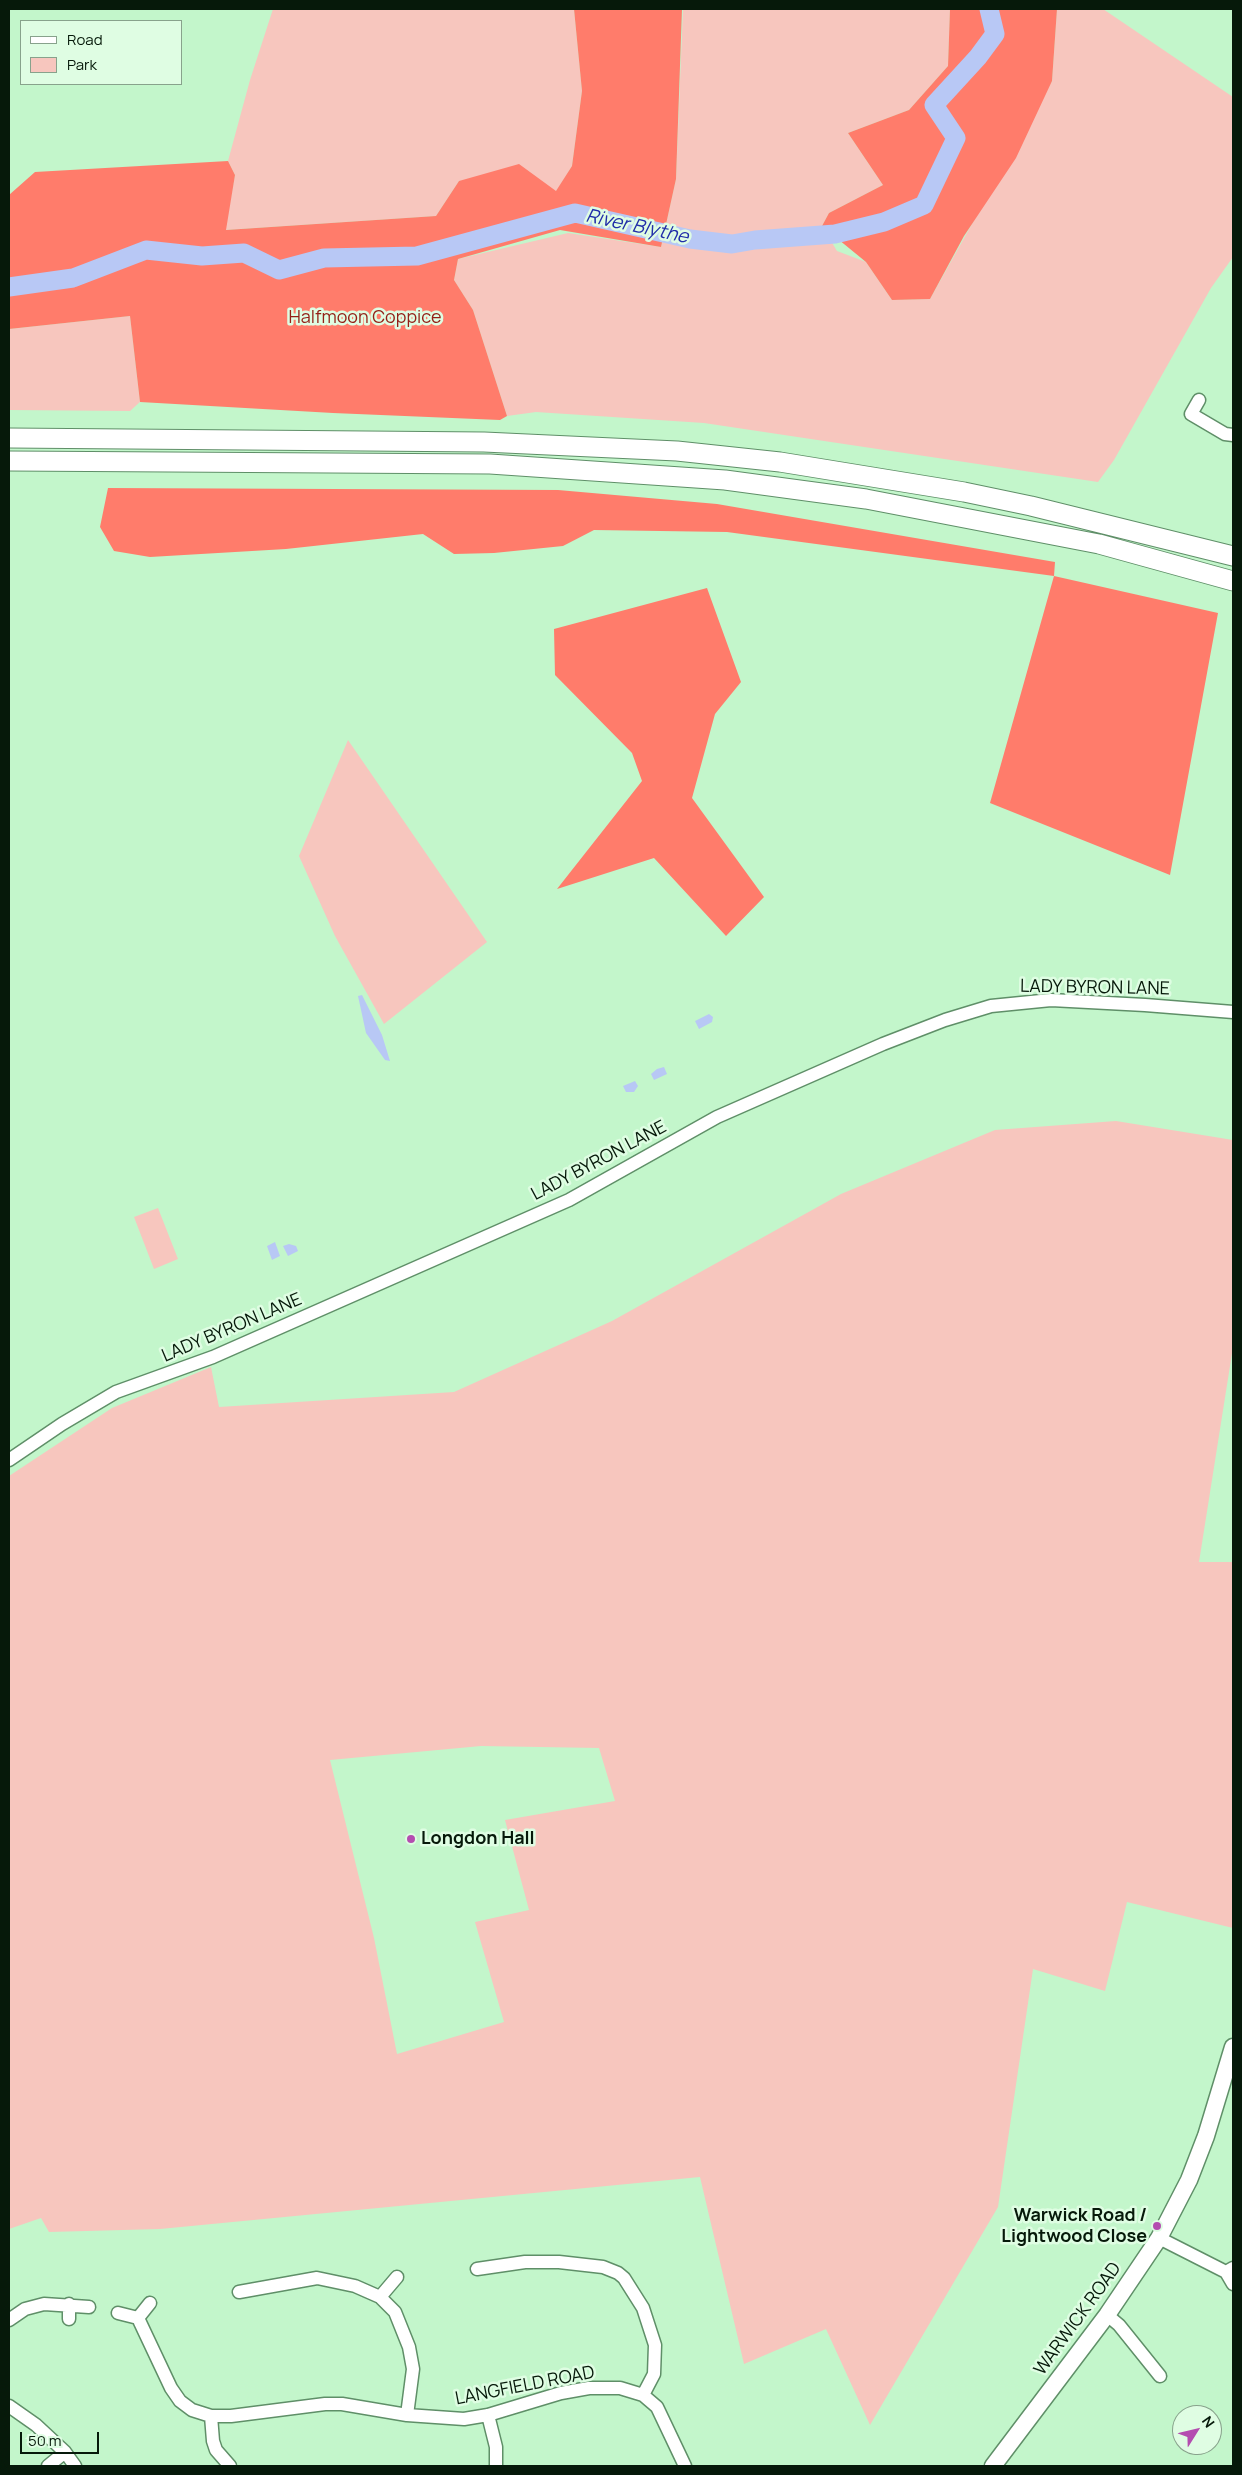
<!DOCTYPE html>
<html>
<head>
<meta charset="utf-8">
<style>
  body { margin:0 }
  #map { position:relative; width:1242px; height:2475px; overflow:hidden; background:#c3f6cb; font-family:Manrope,sans-serif }
  canvas { display:block }
  .frame { position:absolute; inset:0; border:10px solid #06190a; pointer-events:none }
  .legend { position:absolute; left:20px; top:20px; width:162px; height:65px; box-sizing:border-box; background:#dffde3; border:1px solid #88a28c; margin:0; padding:6px 9px; list-style:none; font-size:15px; color:#06190a }
  .legend li { display:flex; align-items:center; gap:10px; height:25px }
  .legend b { width:25px; border:1px solid #88a28c }
  .north { position:absolute; left:1172px; top:2405px; width:50px; height:50px; box-sizing:border-box; background:#dffde3; border:1px solid #88a28c; border-radius:50%; rotate:54deg; font-size:14px; font-weight:700; line-height:20px; text-align:center; color:#06190a }
  .north::after { content:''; display:block; margin:auto; width:18px; height:22px; background:#b44db0; clip-path:polygon(50% 0,100% 100%,50% 72%,0 100%) }
  .scale { position:absolute; left:20px; top:2432px; width:79px; height:22px; box-sizing:border-box; border:2px solid #06190a; border-top:0; padding-left:6px; font-size:15px; line-height:18px; white-space:nowrap; color:#06190a; -webkit-text-stroke:4px #dffde3; paint-order:stroke }
</style>
</head>
<body>
<div id="map">
<canvas width="1242" height="2475"></canvas>
<div class="frame"></div>
<ul class="legend">
<li><b style="height:6px;background:#fff"></b>Road</li>
<li><b style="height:14px;background:#f7c6be"></b>Park</li>
</ul>
<div class="north">N</div>
<div class="scale">50 m</div>
</div>
<script>
const ctx = document.querySelector('canvas').getContext('2d');
ctx.lineJoin = 'round';
function fill(path, color) { ctx.fillStyle = color; ctx.fill(path, 'evenodd'); }
const toPath = rows => new Path2D(rows.map(r => 'M' + r).join(''));
function strokePath(path, color, width, dash) { ctx.strokeStyle = color; ctx.lineWidth = width; ctx.lineCap = dash ? 'butt' : 'round'; ctx.setLineDash(dash || []); ctx.stroke(path); }
function write(font, color, halo, rows, align = 'center') {
  ctx.font = font + ' Manrope,sans-serif'; ctx.lineWidth = 5; ctx.setLineDash([]); ctx.textBaseline = 'middle'; ctx.strokeStyle = halo; ctx.fillStyle = color; for (const [text, x, y, turn = 0] of rows) {
    ctx.save(); ctx.translate(x, y); ctx.rotate((+turn || 0) * Math.PI / 180); ctx.textAlign = isNaN(turn) ? turn : align; if (halo) ctx.strokeText(text, 0, 0); ctx.fillText(text, 0, 0); ctx.restore();
  }
}
fill(toPath([
  [273,9,574,9,582,91,572,166,556,192,459,181,436,216,225,230,235,175,228,161,250,80],
  [683,9,950,9,948,66,909,110,848,133,883,185,829,213,822,226,837,251,866,262,892,300,930,299,1052,81,1057,9,1103,9,1233,97,1233,257,1211,288,1114,460,1098,482,704,423,536,412,507,416,473,310,454,280,458,259,568,233,661,247,676,179],
  [130,316,140,402,130,411,9,410,9,329],
  [348,740,487,942,384,1024,335,936,299,856],
  [1116,1121,1233,1140,1233,1347,1199,1562,1233,1562,1233,1928,1127,1902,1105,1991,1033,1969,998,2207,870,2425,826,2329,744,2364,700,2177,160,2229,49,2232,41,2218,9,2229,9,1476,112,1408,211,1367,219,1407,454,1392,612,1321,841,1194,995,1130],
  [481,1746,599,1748,615,1801,505,1820,529,1910,475,1922,504,2022,397,2054,374,1938,330,1760],
  [158,1208,178,1259,154,1269,134,1217]
]), '#f7c6be');
fill(toPath([
  [574,9,682,9,676,179,661,247,560,230,458,259,454,280,473,310,507,416,500,420,333,413,140,402,130,316,9,329,9,195,35,172,228,161,235,175,226,230,436,216,459,181,519,164,556,191,572,166,582,91],
  [950,9,1057,9,1052,81,1016,158,964,236,930,299,892,300,866,262,822,226,829,213,883,185,848,133,909,110,948,66],
  [108,488,558,490,717,504,1055,562,1054,576,1218,613,1170,875,990,803,1054,576,727,532,594,530,563,546,494,553,454,554,423,534,286,549,150,557,114,551,100,527],
  [707,588,741,682,715,714,692,798,764,897,726,936,654,858,557,889,642,781,632,753,555,675,554,629]
]), '#ff7c6b');
fill(toPath([
  [362,995,382,1035,390,1061,385,1060,366,1033,358,996],
  [709,1014,713,1017,712,1022,699,1029,695,1021],
  [664,1067,667,1074,654,1080,651,1074,657,1069],
  [635,1081,638,1086,634,1092,626,1092,623,1086],
  [275,1242,280,1256,272,1260,267,1246],
  [289,1244,296,1246,298,1251,288,1256,283,1246]
]), '#b8c8f5');
strokePath(toPath([
  [9,287,73,278,146,250,202,256,244,253,279,270,324,258,417,256,575,213,690,239,732,244,755,240,835,234,884,222,924,205,956,138,934,105,978,57,995,34,989,9]
]), '#b8c8f5', 19);
const minor = toPath([
  [1199,400,1191,414,1225,434,1233,435],
  [9,1460,62,1424,116,1392,213,1357,569,1200,717,1117,883,1044,945,1020,991,1006,1051,1000,1145,1005,1233,1012],
  [1159,2238,1226,2272,1233,2268],
  [477,2269,525,2262,559,2262,603,2267,618,2273,624,2278,643,2308,655,2345,654,2374,643,2395],
  [1226,2272,1233,2284],
  [239,2292,317,2278,355,2286,380,2297,395,2312,409,2347,413,2369,407,2415],
  [380,2297,397,2277],
  [150,2303,138,2318,171,2388,180,2401,192,2410,211,2416,231,2416,325,2404,342,2404,407,2415,464,2419,488,2415,561,2393,589,2388,620,2388,643,2395,657,2407,685,2466],
  [118,2313,138,2318],
  [1107,2315,1119,2325,1160,2376],
  [69,2319,69,2304],
  [9,2320,25,2309,44,2304,89,2307],
  [9,2406,36,2425,65,2452,75,2466],
  [488,2415,496,2447,496,2466],
  [211,2416,213,2441,216,2450,230,2466],
  [48,2466,65,2452]
]);
const major = toPath([
  [993,2466,1107,2315,1159,2238,1189,2180,1206,2136,1233,2047]
]);
const highway = toPath([
  [9,438,484,442,677,451,780,462,964,492,1031,506,1233,556],
  [9,461,490,464,725,480,866,499,1099,544,1233,581]
]);
strokePath(minor, '#5f8f68', 15);
strokePath(major, '#5f8f68', 19);
strokePath(highway, '#5f8f68', 21);
strokePath(minor, '#fff', 12);
strokePath(major, '#fff', 16);
strokePath(highway, '#fff', 19);
for (const [x, y, r, color] of [
  [411,1839,5,"#b44db0"],
  [1157,2226,5,"#b44db0"]
]) { const dot = new Path2D(); dot.arc(x, y, r, 0, 2 * Math.PI); ctx.fillStyle = color; ctx.fill(dot); strokePath(dot, '#dffde3', 2); }
write('18px', '#931f16', '#dffde3', [
  ["Halfmoon Coppice",365,318]
]);
write('18px', '#06190a', '#dffde3', [
  ["LADY BYRON LANE",1095,988,1],
  ["LADY BYRON LANE",599,1161,-28],
  ["LADY BYRON LANE",232,1328,-23],
  ["WARWICK ROAD",1078,2319,-54],
  ["LANGFIELD ROAD",525,2386,-11]
]);
write('bold 18px', '#06190a', '#dffde3', [
  ["Longdon Hall",421,1839],
  ["Warwick Road /",1147,2216,"right"],
  ["Lightwood Close",1147,2237,"right"]
], 'left');
write('italic 19px', '#212ea9', '#dffde3', [
  ["River Blythe",637,227,12]
]);
</script>
</body>
</html>
